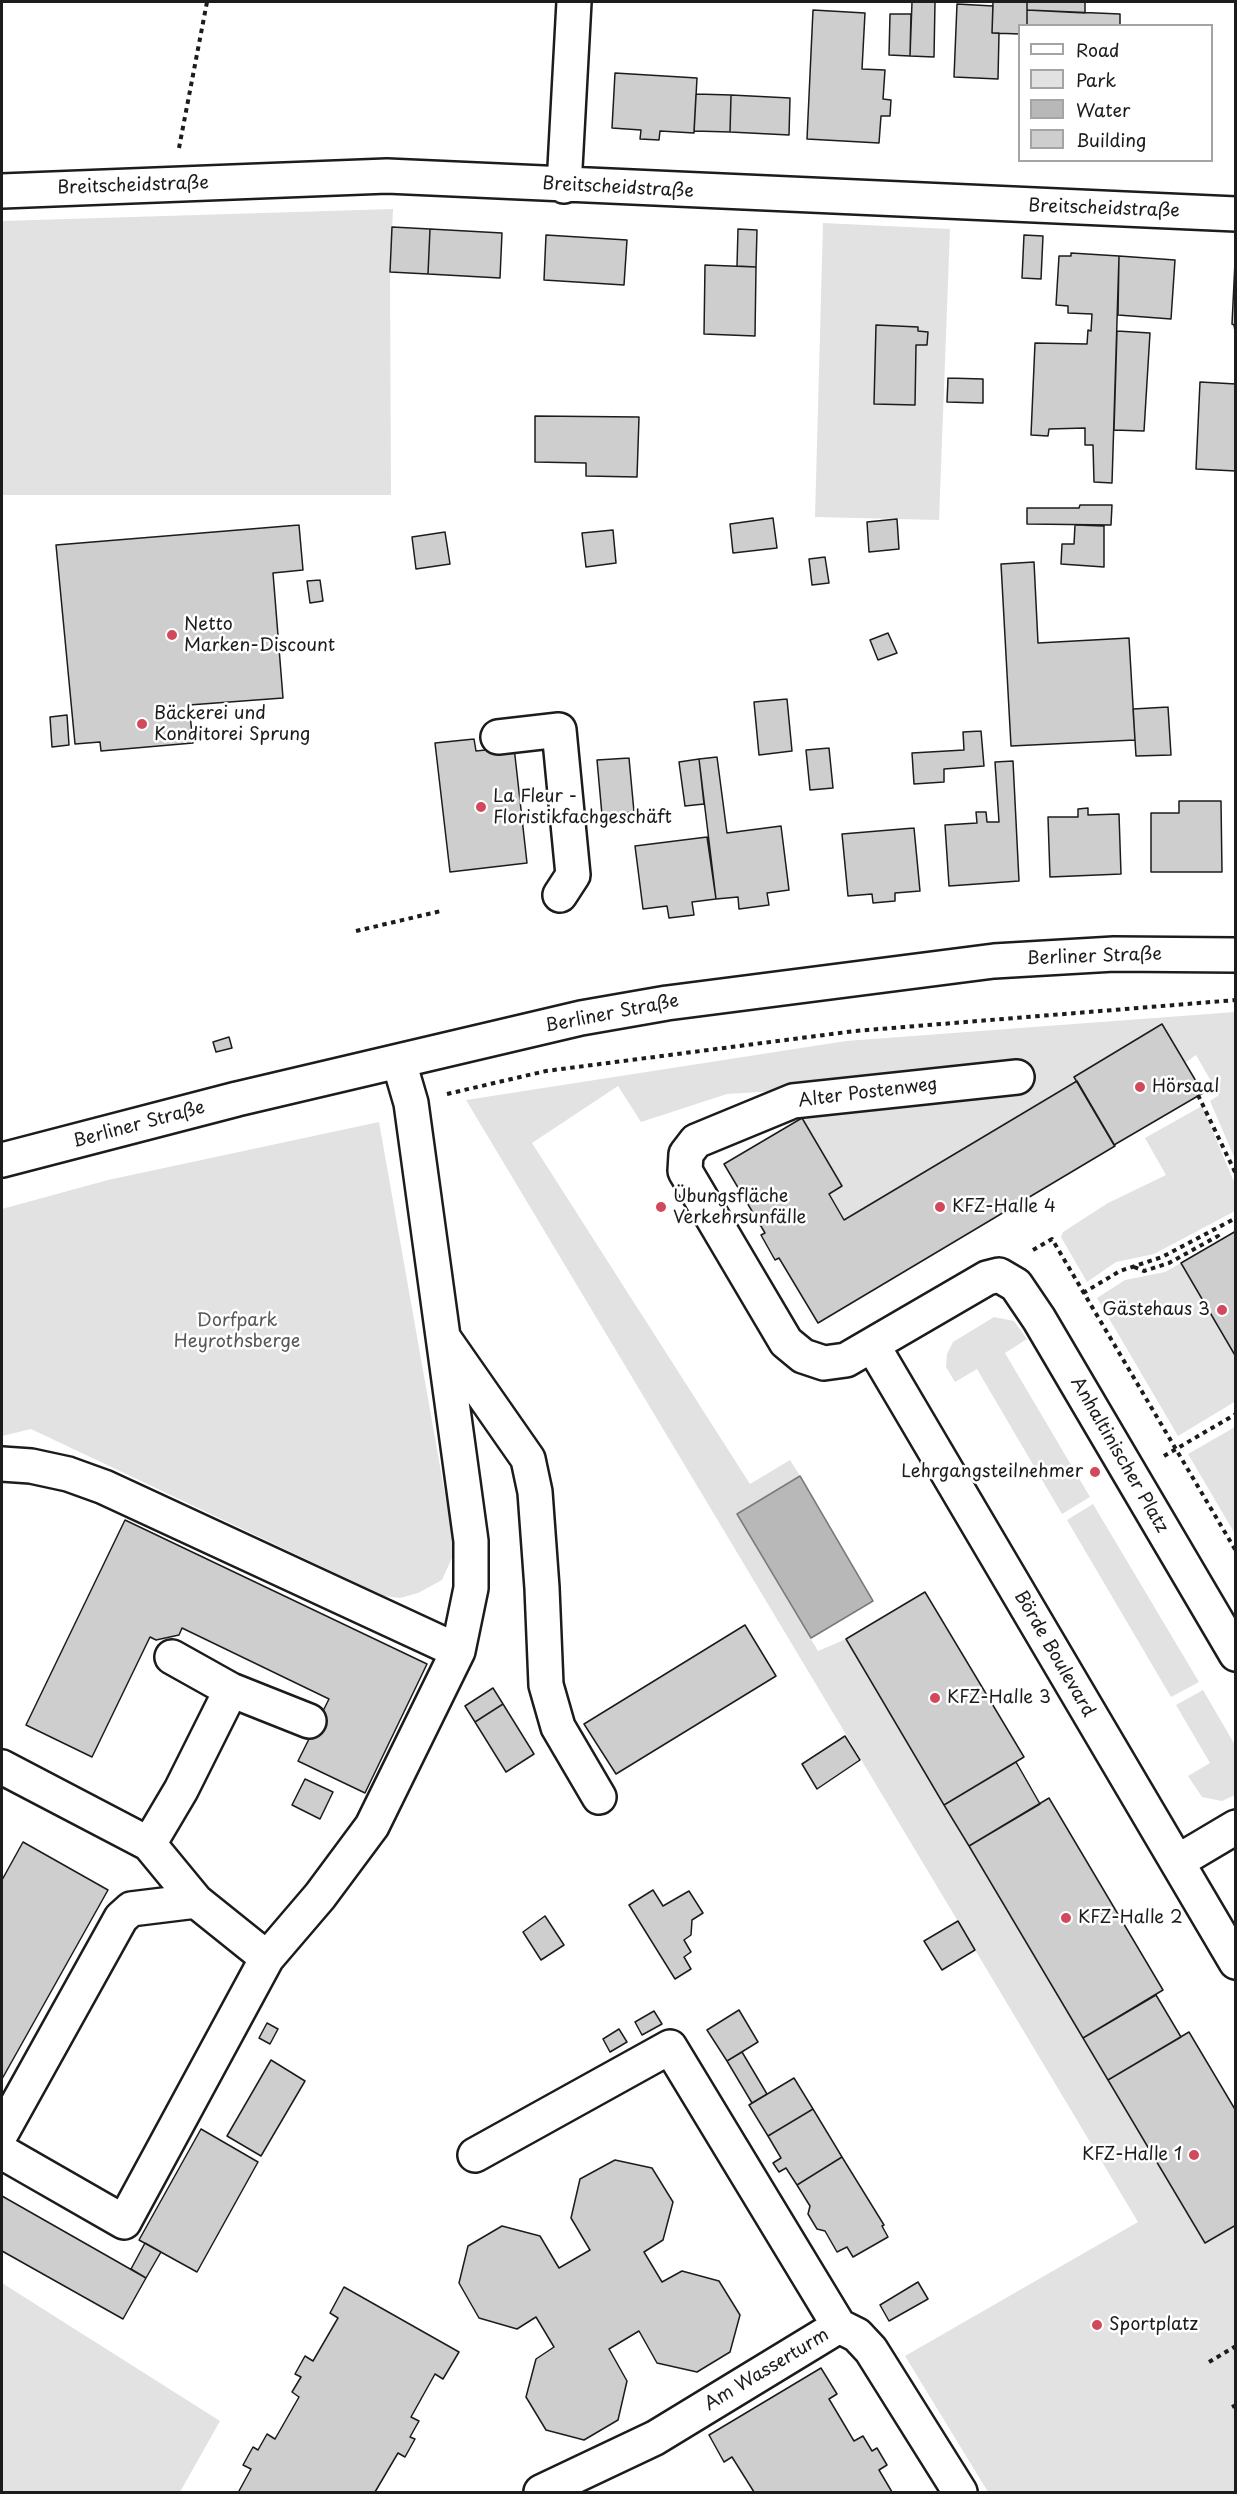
<!DOCTYPE html>
<html>
<head>
<meta charset="utf-8">
<style>
  body { margin:0 }
  #map { position:relative; width:1237px; height:2494px; overflow:hidden; background:#fff; font-family:"Playpen Sans",sans-serif }
  canvas { display:block }
  .frame { position:absolute; inset:0; border:3px solid #1c1c1c; pointer-events:none }
  .legend { position:absolute; left:1018px; top:24px; width:195px; height:138px; box-sizing:border-box; background:#fff; border:2px solid #a4a4a4; margin:0; padding:8px 10px; list-style:none; font-size:18px; color:#1c1c1c }
  .legend li { display:flex; align-items:center; gap:12px; height:30px }
  .legend b { width:30px; border:2px solid #a4a4a4 }
</style>
</head>
<body>
<div id="map">
<canvas width="1237" height="2494"></canvas>
<div class="frame"></div>
<ul class="legend">
<li><b style="height:8px;background:#fff"></b>Road</li>
<li><b style="height:16px;background:#e2e2e2"></b>Park</li>
<li><b style="height:16px;background:#b8b8b8"></b>Water</li>
<li><b style="height:16px;background:#cecece"></b>Building</li>
</ul>
</div>
<script>
const ctx = document.querySelector('canvas').getContext('2d');
ctx.lineJoin = 'round';
function fill(path, color) { ctx.fillStyle = color; ctx.fill(path, 'evenodd'); }
const toPath = rows => new Path2D(rows.map(r => 'M' + r).join(''));
function strokePath(path, color, width, dash) { ctx.strokeStyle = color; ctx.lineWidth = width; ctx.lineCap = dash ? 'butt' : 'round'; ctx.setLineDash(dash || []); ctx.stroke(path); }
function write(font, color, halo, rows, align = 'center') {
  ctx.font = font + ' "Playpen Sans",sans-serif'; ctx.lineWidth = 5; ctx.setLineDash([]); ctx.textBaseline = 'middle'; ctx.strokeStyle = halo; ctx.fillStyle = color; for (const [text, x, y, turn = 0] of rows) {
    ctx.save(); ctx.translate(x, y); ctx.rotate((+turn || 0) * Math.PI / 180); ctx.textAlign = isNaN(turn) ? turn : align; if (halo) ctx.strokeText(text, 0, 0); ctx.fillText(text, 0, 0); ctx.restore();
  }
}
fill(toPath([
  [393,209,390,272,391,495,2,495,2,221],
  [823,223,950,229,939,520,815,517],
  [1235,1012,1235,1159,1210,1101,1219,1095,1196,1055,1185,1063,1162,1025,1075,1077,1077,1081,844,1220,829,1194,842,1186,802,1118,1030,1088,1029,1066,792,1090,727,1094,641,1122,618,1086,532,1143,750,1484,790,1460,800,1476,737,1514,818,1651,846,1639,1205,2243,1235,2225,1235,2492,988,2492,905,2356,1138,2222,466,1100,846,1041],
  [1202,1106,1235,1184,1235,1211,1154,1254,1116,1262,1087,1282,1061,1237,1063,1232,1108,1203,1166,1175,1145,1138],
  [379,1122,455,1551,442,1580,418,1593,400,1598,384,1596,31,1429,2,1436,2,1209,108,1180],
  [1181,1263,1235,1357,1236,1401,1178,1436,1097,1298,1125,1280,1165,1272],
  [994,1317,1014,1321,1027,1339,1005,1353,1090,1497,1062,1514,977,1369,955,1382,946,1367,947,1354,953,1342],
  [1235,1427,1235,1534,1188,1454],
  [1093,1504,1199,1682,1171,1697,1067,1520],
  [1203,1690,1235,1745,1235,1795,1222,1801,1202,1797,1188,1776,1210,1763,1176,1705],
  [2,2283,220,2421,180,2492,2,2492]
]), '#e2e2e2');
const water = toPath([
  [800,1476,873,1601,811,1638,737,1514,800,1476]
]);
fill(water, '#b8b8b8');
strokePath(water, '#7a7a7a', 1.5);
const building = toPath([
  [912,2,935,2,934,57,910,56,912,2],
  [993,2,1027,2,1027,26,1020,26,1020,34,992,33,993,2],
  [1027,2,1085,2,1085,13,1027,10,1027,2],
  [957,4,993,6,992,33,999,33,998,79,954,77,957,4],
  [813,10,865,13,862,69,885,70,883,99,891,100,890,116,881,116,879,143,807,139,813,10],
  [1027,10,1120,14,1120,26,1027,26,1027,10],
  [890,14,911,14,910,56,889,55,890,14],
  [615,73,697,78,694,133,660,131,659,140,640,139,641,130,612,128,615,73],
  [696,94,731,95,730,132,694,131,696,94],
  [731,95,790,98,789,135,730,132,731,95],
  [392,227,430,229,428,274,390,272,392,227],
  [430,229,502,233,500,278,428,274,430,229],
  [738,229,757,230,756,267,737,266,738,229],
  [546,235,627,240,624,285,544,280,546,235],
  [1024,235,1043,236,1041,279,1022,278,1024,235],
  [1071,253,1119,256,1112,483,1094,482,1093,445,1085,445,1085,428,1049,429,1048,436,1031,435,1035,343,1087,344,1088,330,1091,331,1092,314,1068,313,1068,306,1056,305,1059,256,1071,256,1071,253],
  [1119,256,1175,260,1171,319,1118,315,1119,256],
  [1235,262,1236,262,1236,338,1234,325,1232,324,1235,262],
  [705,265,756,267,755,336,704,334,705,265],
  [876,325,918,327,918,331,928,332,927,345,916,345,915,405,874,404,876,325],
  [1117,331,1150,333,1144,431,1114,430,1117,331],
  [948,378,983,379,983,403,947,402,948,378],
  [1200,382,1236,384,1236,471,1196,469,1200,382],
  [535,416,639,417,637,477,586,476,586,463,535,462,535,416],
  [1080,505,1112,505,1111,525,1027,524,1027,508,1079,508,1080,505],
  [773,518,777,548,733,553,730,524,773,518],
  [897,519,899,549,869,552,867,522,897,519],
  [299,525,303,570,273,573,283,698,189,705,193,743,101,751,100,742,75,744,56,545,299,525],
  [1075,525,1104,526,1104,567,1061,564,1062,544,1074,544,1075,525],
  [613,530,616,563,586,567,582,533,613,530],
  [445,532,450,564,416,569,412,537,445,532],
  [825,557,829,583,812,585,809,559,825,557],
  [1034,562,1038,643,1129,638,1135,740,1011,746,1001,564,1034,562],
  [320,580,323,601,310,603,307,581,320,580],
  [888,633,897,653,878,660,870,640,888,633],
  [787,699,792,751,759,755,754,702,787,699],
  [1168,707,1171,755,1136,756,1133,709,1168,707],
  [67,715,69,745,52,747,50,717,67,715],
  [981,731,984,766,944,769,944,782,914,784,912,753,964,750,963,732,981,731],
  [474,739,476,751,514,747,527,863,450,872,435,743,474,739],
  [829,748,833,788,810,790,806,750,829,748],
  [717,757,727,833,781,826,789,890,767,893,769,905,739,909,738,897,716,899,699,759,717,757],
  [629,758,634,812,602,815,597,760,629,758],
  [699,759,704,804,685,806,679,762,699,759],
  [1013,761,1019,881,949,886,945,825,977,823,976,812,986,812,987,822,999,822,995,762,1013,761],
  [1179,801,1221,801,1222,872,1151,872,1151,813,1179,813,1179,801],
  [1088,808,1088,815,1119,814,1121,874,1050,877,1048,817,1078,817,1078,809,1088,808],
  [914,828,920,891,895,893,895,901,873,903,872,894,848,896,842,834,914,828],
  [707,837,716,899,692,902,694,915,669,918,667,906,643,909,635,846,707,837],
  [1162,1024,1203,1093,1114,1145,1074,1077,1162,1024],
  [229,1037,232,1048,216,1052,213,1042,229,1037],
  [1077,1081,1115,1146,818,1323,779,1258,775,1260,761,1235,765,1233,724,1164,802,1118,842,1186,829,1194,844,1220,1077,1081],
  [1236,1231,1236,1357,1181,1263,1236,1231],
  [125,1520,427,1664,365,1793,298,1761,329,1699,182,1628,179,1635,156,1640,150,1637,92,1757,26,1725,125,1520],
  [925,1592,1024,1757,944,1805,846,1639,925,1592],
  [745,1625,776,1676,616,1774,584,1724,745,1625],
  [493,1688,503,1704,475,1722,465,1706,493,1688],
  [503,1704,534,1754,506,1772,475,1722,503,1704],
  [845,1736,860,1760,817,1789,802,1764,845,1736],
  [1016,1762,1040,1804,969,1846,944,1805,1016,1762],
  [305,1779,333,1792,320,1819,292,1805,305,1779],
  [1049,1798,1163,1990,1083,2038,969,1846,1049,1798],
  [23,1842,108,1890,2,2079,2,1880,23,1842],
  [653,1890,663,1906,689,1891,703,1913,692,1920,691,1935,684,1940,691,1952,684,1957,691,1969,675,1979,629,1905,653,1890],
  [545,1916,564,1945,541,1960,523,1932,545,1916],
  [958,1921,975,1950,942,1970,924,1941,958,1921],
  [1156,1995,1181,2037,1108,2080,1083,2038,1156,1995],
  [739,2010,758,2042,727,2061,707,2030,739,2010],
  [654,2011,662,2024,642,2035,635,2022,654,2011],
  [267,2023,278,2029,270,2044,259,2038,267,2023],
  [619,2029,627,2042,610,2052,603,2039,619,2029],
  [1189,2032,1236,2111,1236,2225,1205,2243,1108,2080,1189,2032],
  [742,2052,767,2094,752,2103,727,2061,742,2052],
  [271,2060,305,2081,261,2156,227,2136,271,2060],
  [794,2078,813,2109,768,2136,749,2105,794,2078],
  [813,2109,842,2157,797,2185,786,2168,779,2172,773,2163,781,2158,768,2136,813,2109],
  [201,2129,258,2162,197,2272,139,2240,201,2129],
  [842,2157,884,2225,882,2226,888,2237,853,2257,847,2247,837,2252,825,2231,817,2229,808,2214,810,2206,797,2185,842,2157],
  [615,2160,652,2168,673,2202,663,2240,644,2252,662,2282,682,2271,719,2281,740,2315,730,2352,697,2372,657,2363,639,2331,609,2349,627,2381,618,2420,584,2440,546,2430,526,2397,536,2359,554,2347,536,2317,517,2329,479,2318,459,2283,468,2246,502,2226,540,2236,559,2268,590,2250,571,2218,580,2179,615,2160],
  [2,2196,146,2278,123,2319,2,2251,2,2196],
  [145,2243,161,2252,146,2278,131,2269,145,2243],
  [918,2282,928,2299,889,2321,880,2305,918,2282],
  [344,2287,459,2352,443,2379,435,2374,411,2417,419,2421,410,2437,415,2439,405,2457,398,2453,375,2492,240,2492,239,2491,251,2469,243,2465,253,2447,258,2450,267,2434,275,2439,299,2397,292,2392,301,2377,295,2374,305,2356,313,2361,338,2318,330,2313,344,2287],
  [821,2368,837,2394,829,2399,854,2441,863,2436,872,2451,877,2448,887,2465,879,2470,892,2492,754,2492,732,2457,724,2462,709,2435,821,2368]
]);
fill(building, '#cecece');
strokePath(building, '#1c1c1c', 1.5);
const minor = toPath([
  [564,186,574,2],
  [2,191,387,176,1236,214],
  [498,737,559,730,573,875,560,895],
  [1017,1077,793,1101,696,1141,686,1154,685,1171,786,1342,803,1356,824,1363,846,1360,987,1278,999,1275,1016,1285,1039,1319,1236,1654],
  [445,1340,528,1459,535,1492,542,1588,546,1685,558,1727,599,1797],
  [873,1346,1236,1962],
  [2,1464,31,1466,68,1474,104,1487,458,1651],
  [172,1657,231,1690,309,1721],
  [2,1767,149,1844,196,1901,267,1958],
  [149,1844,181,1790,231,1690],
  [1177,1862,1236,1827],
  [2,2132,121,1918,131,1909,196,1901],
  [2,2152,124,2222,267,1958,320,1896,372,1826,458,1651,471,1588,471,1541,411,1103,399,1062],
  [475,2155,670,2047,839,2326],
  [541,2492,655,2438,839,2326,857,2335,871,2350,960,2492]
]);
const major = toPath([
  [2,1160,237,1099,581,1018,667,1003,994,961,1114,954,1236,955]
]);
strokePath(minor, '#1c1c1c', 38);
strokePath(major, '#1c1c1c', 38);
strokePath(toPath([
  [179,148,207,2],
  [356,931,441,911],
  [447,1094,546,1071,855,1031,1236,1000],
  [1198,1095,1236,1174],
  [1033,1250,1052,1239,1236,1551],
  [1134,1267,1144,1271,1169,1263,1218,1236,1220,1240],
  [1083,1293,1120,1271,1162,1257,1236,1218],
  [1164,1456,1236,1414],
  [1209,2362,1236,2346],
  [1232,2407,1236,2405]
]), '#1c1c1c', 4, [4.5, 4.5]);
strokePath(minor, '#fff', 33);
strokePath(major, '#fff', 33);
for (const [x, y, r, color] of [
  [172,635,6,"#d1495b"],
  [142,724,6,"#d1495b"],
  [481,807,6,"#d1495b"],
  [1140,1087,6,"#d1495b"],
  [661,1207,6,"#d1495b"],
  [940,1207,6,"#d1495b"],
  [1222,1310,6,"#d1495b"],
  [1095,1472,6,"#d1495b"],
  [935,1698,6,"#d1495b"],
  [1066,1918,6,"#d1495b"],
  [1194,2155,6,"#d1495b"],
  [1097,2325,6,"#d1495b"]
]) { const dot = new Path2D(); dot.arc(x, y, r, 0, 2 * Math.PI); ctx.fillStyle = color; ctx.fill(dot); strokePath(dot, '#fff', 2); }
write('18px', '#1c1c1c', '#fff', [
  ["Breitscheidstraße",133,186,-2],
  ["Breitscheidstraße",618,188,3],
  ["Breitscheidstraße",1104,209,2],
  ["Berliner Straße",1094,957,-2],
  ["Berliner Straße",612,1014,-11],
  ["Alter Postenweg",868,1093,-7],
  ["Berliner Straße",139,1125,-15],
  ["Anhaltinischer Platz",1119,1455,60],
  ["Börde Boulevard",1054,1654,60],
  ["Am Wasserturm",767,2370,-31]
]);
write('18px', '#1c1c1c', '#fff', [
  ["Netto",184,625],
  ["Marken-Discount",184,646],
  ["Bäckerei und",154,714],
  ["Konditorei Sprung",154,735],
  ["La Fleur -",493,797],
  ["Floristikfachgeschäft",493,818],
  ["Hörsaal",1152,1087],
  ["Übungsfläche",673,1197],
  ["Verkehrsunfälle",673,1218],
  ["KFZ-Halle 4",952,1207],
  ["Gästehaus 3",1210,1310,"right"],
  ["Lehrgangsteilnehmer",1083,1472,"right"],
  ["KFZ-Halle 3",947,1698],
  ["KFZ-Halle 2",1078,1918],
  ["KFZ-Halle 1",1182,2155,"right"],
  ["Sportplatz",1109,2325]
], 'left');
write('18px', '#575757', '#fff', [
  ["Dorfpark",237,1321],
  ["Heyrothsberge",237,1342]
]);
</script>
</body>
</html>
